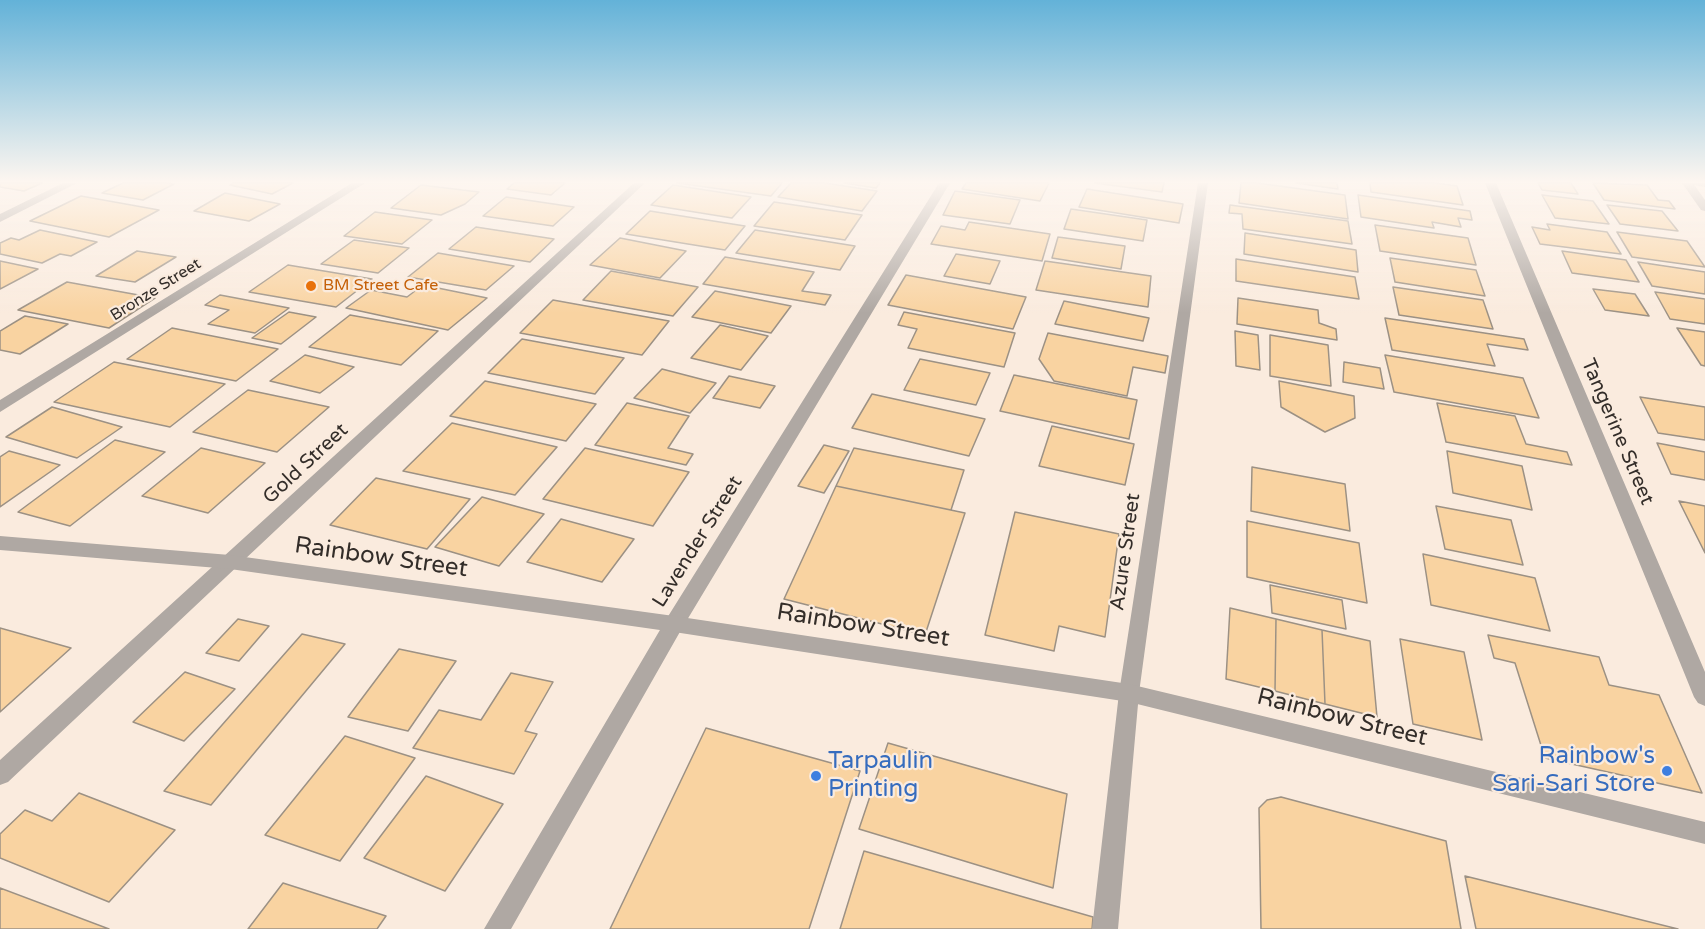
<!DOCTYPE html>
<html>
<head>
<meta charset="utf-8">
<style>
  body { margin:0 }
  canvas { display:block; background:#faebde }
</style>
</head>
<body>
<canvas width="1705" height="929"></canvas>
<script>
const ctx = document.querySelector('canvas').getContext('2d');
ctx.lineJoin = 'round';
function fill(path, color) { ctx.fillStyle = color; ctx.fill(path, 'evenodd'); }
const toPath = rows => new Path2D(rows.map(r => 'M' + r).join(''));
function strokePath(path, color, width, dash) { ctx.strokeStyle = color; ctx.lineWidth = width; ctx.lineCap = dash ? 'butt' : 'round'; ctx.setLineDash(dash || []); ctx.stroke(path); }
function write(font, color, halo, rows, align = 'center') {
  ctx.font = font + ' "Varela Round",sans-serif'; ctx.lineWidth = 4.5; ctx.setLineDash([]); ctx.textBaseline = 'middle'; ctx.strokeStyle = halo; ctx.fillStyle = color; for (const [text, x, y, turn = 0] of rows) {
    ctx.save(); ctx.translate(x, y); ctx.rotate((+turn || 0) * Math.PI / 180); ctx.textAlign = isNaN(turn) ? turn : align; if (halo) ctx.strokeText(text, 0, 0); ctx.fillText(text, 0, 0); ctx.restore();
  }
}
const building = toPath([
  [0,183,42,183,24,191,0,187,0,183],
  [123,183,167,183,174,184,143,200,102,193,123,183],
  [233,183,293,183,272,194,230,185,233,183],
  [514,183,565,183,551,195,507,189,514,183],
  [677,183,782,183,771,196,677,183],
  [791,183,825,183,877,191,862,211,778,197,791,183],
  [844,183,880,183,876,188,844,183],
  [966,183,1049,183,1040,201,962,189,966,183],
  [1095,183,1164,183,1162,192,1095,183],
  [1241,183,1257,183,1345,195,1348,219,1239,203,1241,183],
  [1296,183,1337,183,1338,189,1296,183],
  [1370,183,1435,183,1457,186,1463,205,1371,192,1370,183],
  [1538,183,1571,183,1578,194,1542,190,1538,183],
  [1593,183,1647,185,1658,200,1669,201,1675,209,1604,200,1593,183],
  [421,185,479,192,465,204,441,215,391,208,421,185],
  [673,185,751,197,732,218,651,205,673,185],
  [1087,189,1183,204,1179,223,1079,207,1087,189],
  [955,191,1020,200,1010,224,943,215,955,191],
  [225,193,280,204,249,221,194,211,225,193],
  [1358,195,1470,211,1472,220,1458,218,1461,227,1432,222,1434,228,1361,217,1358,195],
  [1542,195,1593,201,1609,224,1555,218,1542,195],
  [81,196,159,210,109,237,30,221,81,196],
  [506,197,574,207,553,226,483,216,506,197],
  [774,202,862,215,845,240,754,226,774,202],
  [1230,205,1348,221,1352,244,1243,229,1242,214,1229,213,1230,205],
  [1607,205,1662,211,1678,231,1620,224,1607,205],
  [1071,209,1147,220,1143,241,1064,229,1071,209],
  [650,211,745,226,725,250,626,234,650,211],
  [375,212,432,220,402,244,344,236,375,212],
  [969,222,1050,234,1042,261,931,244,941,226,965,230,969,222],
  [1547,224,1607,232,1621,254,1540,244,1532,227,1550,230,1547,224],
  [1375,225,1468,238,1476,265,1380,251,1375,225],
  [476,227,554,239,530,262,449,249,476,227],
  [40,230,97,242,71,256,60,254,42,263,0,254,0,243,11,238,19,240,40,230],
  [755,230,855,246,840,270,736,253,755,230],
  [1617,232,1687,241,1705,267,1632,257,1617,232],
  [1245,233,1356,250,1358,272,1244,254,1245,233],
  [1058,237,1125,246,1121,269,1052,258,1058,237],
  [620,238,686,251,660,278,590,265,620,238],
  [354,240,409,248,378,273,321,264,354,240],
  [137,251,176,257,135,282,96,276,137,251],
  [1562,251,1626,260,1639,282,1572,273,1562,251],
  [438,253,514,266,486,290,408,277,438,253],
  [956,254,1000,261,990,284,944,276,956,254],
  [725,257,814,272,802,291,831,295,825,305,703,284,725,257],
  [1390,258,1476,270,1485,296,1395,282,1390,258],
  [1236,259,1355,277,1359,299,1236,281,1236,259],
  [0,261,38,269,0,289,0,261],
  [1045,261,1151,276,1148,307,1036,290,1045,261],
  [1638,262,1705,272,1705,294,1652,286,1638,262],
  [288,265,372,279,336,307,249,292,288,265],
  [611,271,698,287,673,316,583,300,611,271],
  [906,275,1026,297,1013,329,888,305,906,275],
  [67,282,155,298,109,328,18,310,67,282],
  [423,285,487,298,448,330,346,308,371,290,407,297,423,285],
  [1393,287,1483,300,1493,329,1399,315,1393,287],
  [1593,289,1635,294,1649,316,1605,310,1593,289],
  [715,291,791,306,771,333,692,317,715,291],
  [1655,292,1705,299,1705,324,1670,319,1655,292],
  [220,295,289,308,255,333,208,324,229,310,205,305,220,295],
  [1238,298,1318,310,1319,323,1336,329,1337,340,1237,324,1238,298],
  [553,300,669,321,642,355,520,333,553,300],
  [1064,301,1149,318,1143,341,1055,324,1064,301],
  [289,312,316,317,281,344,252,338,289,312],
  [904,312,1015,333,1004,367,908,348,917,329,898,325,904,312],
  [350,315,438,331,401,365,309,347,350,315],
  [25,316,68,324,20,354,0,350,0,331,25,316],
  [1385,318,1524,339,1528,350,1487,344,1495,366,1392,350,1385,318],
  [720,325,768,336,741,370,691,358,720,325],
  [172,328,278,349,236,381,127,359,172,328],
  [1677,328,1705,332,1705,366,1701,365,1677,328],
  [1235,331,1258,335,1260,370,1236,366,1235,331],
  [1048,333,1168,356,1165,373,1133,367,1127,396,1054,381,1039,359,1048,333],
  [1270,335,1328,345,1331,386,1270,376,1270,335],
  [522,339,624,358,595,394,488,373,522,339],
  [305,355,354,367,320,393,270,381,305,355],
  [1385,355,1523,378,1539,418,1394,392,1385,355],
  [920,359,990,373,976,405,904,390,920,359],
  [114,362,225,384,170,427,54,402,114,362],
  [1344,362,1380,368,1384,389,1343,382,1344,362],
  [662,369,716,383,690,413,634,398,662,369],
  [1014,375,1137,400,1129,439,1000,411,1014,375],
  [729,376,775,386,760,408,713,398,729,376],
  [485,381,596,404,566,441,450,416,485,381],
  [1279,381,1354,396,1355,418,1325,432,1281,407,1279,381],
  [248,390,329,407,277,452,193,432,248,390],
  [872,394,985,419,969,456,852,428,872,394],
  [1640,397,1705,407,1705,440,1658,433,1640,397],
  [627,403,689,416,668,448,693,454,686,465,595,445,627,403],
  [1437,403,1515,416,1526,444,1567,452,1572,465,1446,442,1437,403],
  [52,407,122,427,77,458,6,437,52,407],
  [452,423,557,447,515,495,403,471,452,423],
  [1052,426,1134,444,1125,485,1039,466,1052,426],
  [115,440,165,452,70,526,18,512,115,440],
  [1657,443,1705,452,1705,480,1671,474,1657,443],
  [824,445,849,451,824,493,798,486,824,445],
  [201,448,265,463,208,513,142,496,201,448],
  [585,448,689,472,653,526,543,499,585,448],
  [854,448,964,470,951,510,836,486,854,448],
  [9,451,60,465,0,507,0,457,9,451],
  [1447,451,1522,466,1532,510,1453,493,1447,451],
  [1252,467,1345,484,1350,531,1251,511,1252,467],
  [376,478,470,499,427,549,330,525,376,478],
  [836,486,965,513,925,635,784,599,836,486],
  [482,497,544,514,499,566,435,547,482,497],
  [1679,501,1705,506,1705,553,1679,501],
  [1436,506,1511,520,1523,565,1445,549,1436,506],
  [1015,512,1119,534,1105,637,1059,626,1054,651,985,635,1015,512],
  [561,519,634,539,602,582,527,562,561,519],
  [1247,521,1359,543,1367,603,1247,577,1247,521],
  [1423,554,1535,578,1550,631,1431,605,1423,554],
  [1270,585,1342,600,1346,629,1272,613,1270,585],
  [1230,608,1276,619,1275,691,1226,679,1230,608],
  [238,619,269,626,239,661,206,653,238,619],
  [1276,619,1322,630,1325,704,1275,691,1276,619],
  [0,628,71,648,0,712,0,628],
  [1322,630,1370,641,1377,717,1325,704,1322,630],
  [302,634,345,644,211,805,164,791,302,634],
  [1488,635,1599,657,1609,685,1659,695,1702,793,1545,758,1515,663,1494,658,1488,635],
  [1400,639,1464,652,1482,740,1413,724,1400,639],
  [399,649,456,661,408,731,348,717,399,649],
  [185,672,235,689,184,741,133,722,185,672],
  [511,673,553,682,525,731,537,734,514,774,413,748,439,710,481,720,511,673],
  [706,728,860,771,809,929,610,929,706,728],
  [345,736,415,758,340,861,265,835,345,736],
  [888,743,1067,794,1053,888,859,829,888,743],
  [426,776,503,804,445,891,364,858,426,776],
  [79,793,175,830,109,902,0,858,0,834,25,810,52,821,79,793],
  [1281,797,1446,841,1461,929,1261,929,1259,808,1267,800,1281,797],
  [864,851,1093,917,1092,929,840,929,864,851],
  [1465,876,1678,929,1476,929,1465,876],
  [283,883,386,916,377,929,248,929,283,883],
  [0,888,109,929,0,929,0,888]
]);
fill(building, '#f9d3a1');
strokePath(building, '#9c9184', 1.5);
fill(toPath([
  [1693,183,1705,183,1705,187,1694,185,1693,183]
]), '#afa8a3');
fill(toPath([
  [63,183,77,183,0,222,0,214,63,183],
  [352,183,365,183,0,412,0,400,352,183],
  [634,183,645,183,8,782,0,785,0,760,634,183],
  [939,183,950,183,681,630,511,929,484,929,667,618,939,183],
  [1198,183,1208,183,1139,693,1118,929,1092,929,1119,693,1198,183],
  [1485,183,1496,183,1705,672,1705,706,1698,703,1694,697,1485,183],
  [1682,183,1693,183,1705,200,1705,211,1701,210,1682,183]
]), '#afa8a3');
fill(toPath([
  [0,536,230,555,674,616,1129,684,1705,822,1705,844,1129,702,674,632,230,569,0,550,0,536]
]), '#afa8a3');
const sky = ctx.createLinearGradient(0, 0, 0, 313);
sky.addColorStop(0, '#63b2d8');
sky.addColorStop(0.58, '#fdf6f0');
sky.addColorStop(1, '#fdf6f000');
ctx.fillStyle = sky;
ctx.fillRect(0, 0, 1705, 313);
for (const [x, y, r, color] of [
  [311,286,6,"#e8710a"],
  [1667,771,6,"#3f7fe0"],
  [816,776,6,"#3f7fe0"]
]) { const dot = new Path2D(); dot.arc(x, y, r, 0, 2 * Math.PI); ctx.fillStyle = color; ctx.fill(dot); strokePath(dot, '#faebde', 2); }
write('16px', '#c56008', '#faebde', [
  ["BM Street Cafe",323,286]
], 'left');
write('16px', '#332d29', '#faebde', [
  ["Bronze Street",156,290,-32]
]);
write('20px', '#332d29', '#faebde', [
  ["Tangerine Street",1617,432,67],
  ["Gold Street",306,464,-43],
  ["Lavender Street",698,542,-58],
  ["Azure Street",1126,552,-82]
]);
write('24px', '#332d29', '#faebde', [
  ["Rainbow Street",381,558,8],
  ["Rainbow Street",863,626,9],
  ["Rainbow Street",1342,718,14]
]);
write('24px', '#366cbe', '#faebde', [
  ["Rainbow's",1655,757],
  ["Sari-Sari Store",1655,785],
  ["Tarpaulin",828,762,"left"],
  ["Printing",828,790,"left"]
], 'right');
</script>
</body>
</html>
